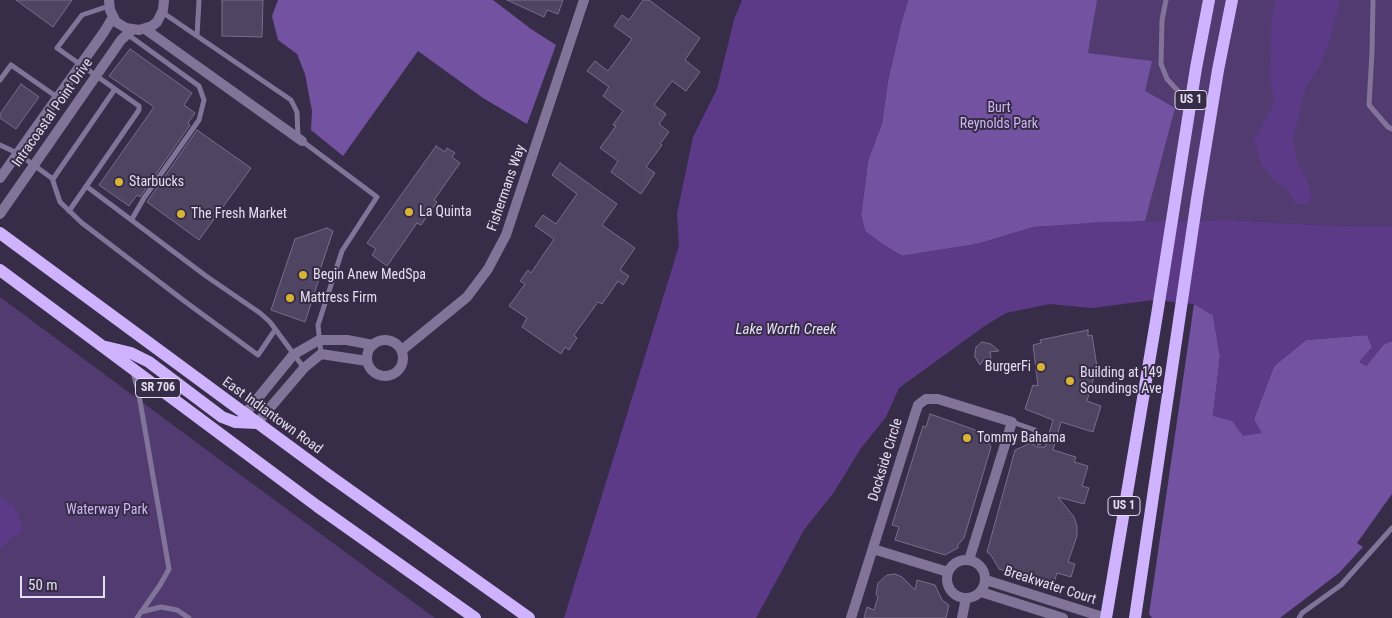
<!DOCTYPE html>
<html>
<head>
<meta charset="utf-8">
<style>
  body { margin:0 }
  #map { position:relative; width:1392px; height:618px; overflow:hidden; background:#372d48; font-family:"Roboto Condensed",sans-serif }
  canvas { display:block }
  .scale { position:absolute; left:20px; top:576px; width:85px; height:22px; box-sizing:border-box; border:2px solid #e4deef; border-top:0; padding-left:6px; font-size:15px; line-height:18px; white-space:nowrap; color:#e4deef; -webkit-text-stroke:4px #372d48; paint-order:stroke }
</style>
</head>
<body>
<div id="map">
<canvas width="1392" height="618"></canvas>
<div class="scale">50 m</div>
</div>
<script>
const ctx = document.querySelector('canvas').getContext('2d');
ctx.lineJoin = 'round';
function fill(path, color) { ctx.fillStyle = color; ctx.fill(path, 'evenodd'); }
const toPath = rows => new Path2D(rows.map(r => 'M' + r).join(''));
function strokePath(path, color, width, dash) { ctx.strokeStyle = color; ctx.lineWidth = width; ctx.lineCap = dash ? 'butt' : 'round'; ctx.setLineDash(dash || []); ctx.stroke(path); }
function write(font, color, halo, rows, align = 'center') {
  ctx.font = font + ' "Roboto Condensed",sans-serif'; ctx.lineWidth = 4; ctx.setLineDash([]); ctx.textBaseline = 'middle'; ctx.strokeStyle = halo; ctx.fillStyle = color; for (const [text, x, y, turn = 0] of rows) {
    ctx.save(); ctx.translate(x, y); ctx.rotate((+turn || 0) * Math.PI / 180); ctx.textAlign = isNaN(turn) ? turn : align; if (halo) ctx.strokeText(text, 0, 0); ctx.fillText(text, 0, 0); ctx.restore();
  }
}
fill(toPath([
  [908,0,1392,0,1392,226,1318,225,1232,220,1101,222],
  [0,297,227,465,435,618,0,618]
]), '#523b71');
fill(toPath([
  [278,0,493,0,531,29,556,45,527,124,483,98,418,51,343,156,311,130,312,111,305,74,297,54,278,40,272,16],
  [908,0,1097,0,1088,53,1152,61,1145,91,1175,108,1145,221,1034,227,977,244,902,256,882,244,865,231,861,215,868,161,882,123,888,80,901,24],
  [1194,304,1213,315,1220,356,1213,415,1254,419,1274,366,1306,340,1367,335,1372,347,1366,366,1384,344,1392,341,1392,494,1357,543,1363,547,1339,573,1280,618,1152,618,1149,614]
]), '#7452a2');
fill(toPath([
  [742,0,908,0,901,24,888,80,882,123,868,161,861,215,865,231,882,244,901,256,977,244,1034,227,1101,222,1232,220,1318,225,1392,226,1392,341,1384,344,1366,366,1359,362,1372,347,1367,335,1306,340,1274,366,1254,419,1262,433,1243,436,1232,421,1213,416,1220,356,1213,315,1194,304,1154,300,1092,308,1050,304,1006,313,986,325,899,388,886,417,861,448,834,492,804,530,756,618,564,618,679,246,677,214,693,137,717,89,734,20],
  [1276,0,1340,0,1330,39,1319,67,1305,88,1293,139,1297,161,1308,183,1312,199,1307,204,1296,204,1288,190,1272,178,1262,166,1254,141,1274,103,1270,74,1271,45,1272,14],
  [0,496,14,506,23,529,0,548]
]), '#5d3a88');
const building = toPath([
  [16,0,72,0,53,27,16,0],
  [222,0,263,0,262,37,222,36,222,0],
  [507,0,563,0,558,14,547,10,544,17,507,0],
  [643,0,649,0,700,38,685,60,700,72,686,91,672,81,654,105,666,114,659,124,669,132,660,144,662,145,646,167,655,173,641,194,611,172,618,161,600,148,616,126,613,125,623,111,603,96,609,87,587,71,595,61,608,71,632,39,614,26,622,15,629,20,643,0],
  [130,49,192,93,184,105,195,113,188,123,190,125,140,197,137,195,129,206,99,185,154,107,109,76,130,49],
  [21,84,39,97,16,129,0,118,0,114,21,84],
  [197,130,251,168,199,240,147,202,197,130],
  [436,146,445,152,447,148,455,153,452,157,460,163,434,200,437,202,421,225,417,223,387,266,372,255,376,249,367,243,436,146],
  [560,163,617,204,602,225,635,248,620,270,629,276,623,285,618,281,602,304,598,302,574,335,577,338,569,350,565,347,561,354,522,327,527,318,509,306,525,284,520,281,528,270,531,273,554,239,535,226,543,215,556,224,577,194,552,175,560,163],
  [327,228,333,231,317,279,319,279,305,322,271,310,295,239,327,228],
  [1088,330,1088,336,1092,335,1097,367,1087,401,1101,406,1093,432,1061,422,1053,450,1076,457,1074,462,1088,466,1082,486,1089,488,1084,504,1058,497,1074,517,1077,526,1077,536,1068,562,1075,564,1071,577,1057,573,1052,589,1036,584,1034,580,999,569,991,555,987,552,1015,450,1031,443,1037,447,1045,447,1053,420,1025,409,1033,385,1038,386,1033,345,1041,343,1040,340,1088,330],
  [982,342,991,344,999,351,990,352,991,359,985,358,980,365,975,357,975,353,976,347,982,342],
  [930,414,984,433,991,447,964,538,958,545,958,548,945,555,895,540,899,527,892,525,923,426,926,427,930,414],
  [895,574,902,577,915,590,917,580,935,585,942,600,949,605,946,618,864,618,867,607,874,610,878,597,876,594,878,583,887,575,895,574]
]);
fill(building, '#4f4461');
strokePath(building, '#786d8b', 1);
strokePath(toPath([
  [1166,0,1162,20,1161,64,1167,79,1178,91,1190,99],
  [1373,0,1372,52,1369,105,1388,127,1392,129],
  [162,12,197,36,199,0],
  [127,34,199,86,204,100,199,120,144,198,132,219],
  [197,36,291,100,297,112,298,137],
  [0,80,11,65,57,97],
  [115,89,53,179,53,181,60,202,82,223,187,303,258,355,275,330],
  [302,141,377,197,342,251,318,325,321,354],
  [0,145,17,153,53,179],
  [86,186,206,276,260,313,270,322,304,368],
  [69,211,139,110,139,106,57,48,82,15,109,6],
  [133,372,139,395,169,569,160,585,137,618],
  [1012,422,1035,430,1039,437,1039,443],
  [141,612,161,607,177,610,189,618],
  [1299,618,1302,613,1341,585,1392,528]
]), '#827498', 5);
strokePath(toPath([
  [109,0,110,10,116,22,126,28,139,30,152,26,157,22,163,10,164,0],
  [145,29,302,141],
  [0,178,104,32,113,17],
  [0,214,121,40,132,30],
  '367 358a18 18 0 1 1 36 0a18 18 0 1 1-36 0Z',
  [402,350,467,297,488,269,506,235,584,0],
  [245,414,293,355,319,340,347,340,373,345],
  [257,423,304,368,321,354,367,361],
  [873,549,948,572],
  '947 579a19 19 0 1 1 38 0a19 19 0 1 1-38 0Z',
  [986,580,1106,618],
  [981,592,1063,618],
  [851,618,915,414,918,405,926,399,938,399,1012,422,969,560],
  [962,618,966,598]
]), '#827498', 10);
strokePath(toPath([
  [0,233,327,474,529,618],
  [0,270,317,506,475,618],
  [106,347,131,353,149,362,222,417,235,422,257,423],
  [1106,618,1157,315,1196,68,1209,0],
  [1135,618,1197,199,1218,70,1232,0]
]), '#d0b3fe', 12);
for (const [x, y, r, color] of [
  [119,182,5,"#d8b434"],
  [409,212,5,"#d8b434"],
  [181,214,5,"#d8b434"],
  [303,275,5,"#d8b434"],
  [290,298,5,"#d8b434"],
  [1041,367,5,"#d8b434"],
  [1070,381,5,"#d8b434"],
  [967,438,5,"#d8b434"]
]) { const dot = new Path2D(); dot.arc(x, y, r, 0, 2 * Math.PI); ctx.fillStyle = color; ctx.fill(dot); strokePath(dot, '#372d48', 2); }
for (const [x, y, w] of [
  [1191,100,32],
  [158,388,45],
  [1124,506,32]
]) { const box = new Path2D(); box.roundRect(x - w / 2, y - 9.5, w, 19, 4); ctx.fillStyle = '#372d48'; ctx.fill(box); strokePath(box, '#e4deef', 1); }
write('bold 12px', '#e4deef', null, [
  ["US 1",1191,100],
  ["SR 706",158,388],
  ["US 1",1124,506]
]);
write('14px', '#ceb5f6', '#372d48', [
  ["Burt",999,108],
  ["Reynolds Park",999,124],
  ["Waterway Park",107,510]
]);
write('14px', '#e4deef', '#372d48', [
  ["Intracoastal Point Drive",53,113,-55],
  ["Fishermans Way",507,188,-71],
  ["East Indiantown Road",272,416,36],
  ["Dockside Circle",886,460,-73],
  ["Breakwater Court",1050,586,18]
]);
write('14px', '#e4deef', '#372d48', [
  ["Starbucks",129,182],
  ["La Quinta",419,212],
  ["The Fresh Market",191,214],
  ["Begin Anew MedSpa",313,275],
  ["Mattress Firm",300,298],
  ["BurgerFi",1031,367,"right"],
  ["Building at 149",1080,373],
  ["Soundings Ave",1080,389],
  ["Tommy Bahama",977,438]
], 'left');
write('italic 15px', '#e6def5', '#372d48', [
  ["Lake Worth Creek",786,330]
]);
</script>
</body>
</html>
